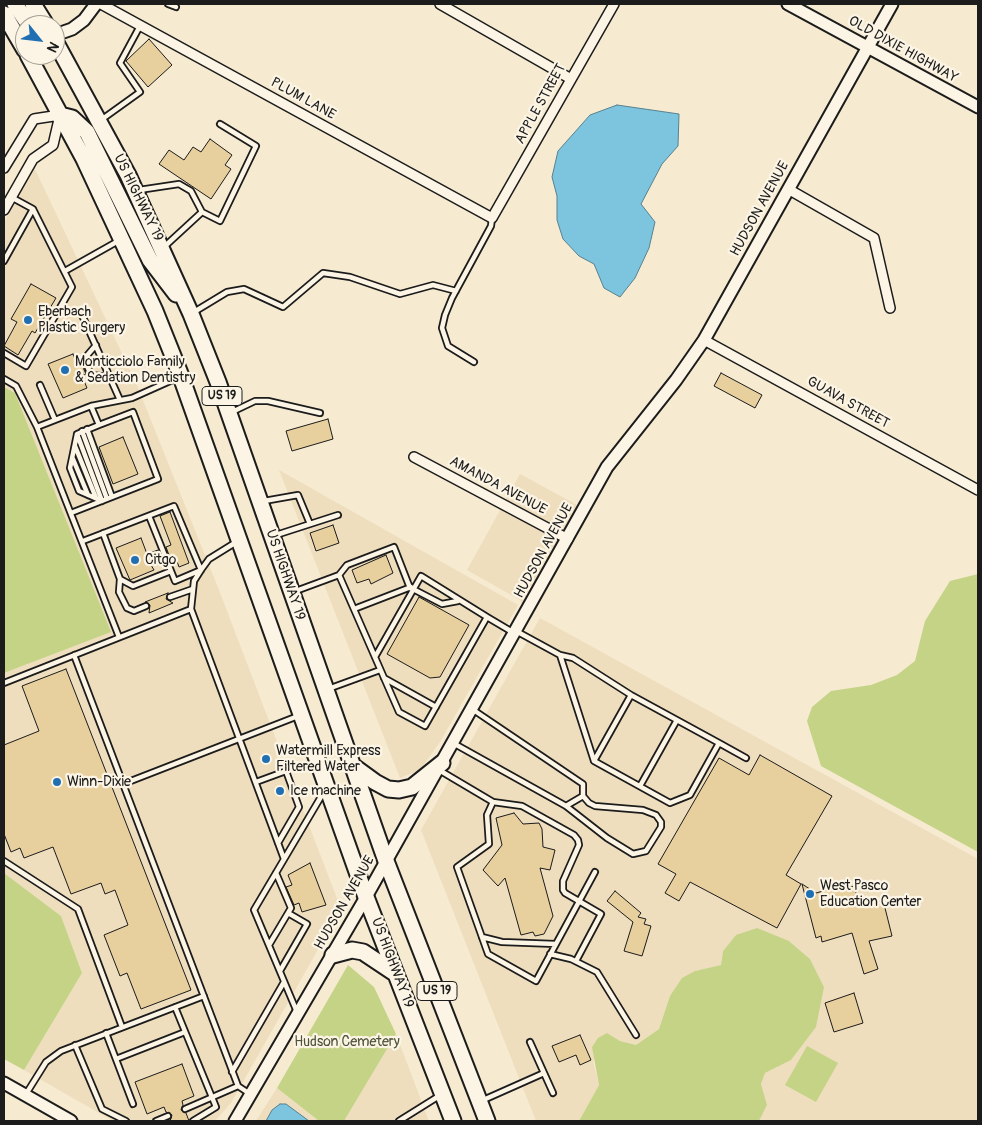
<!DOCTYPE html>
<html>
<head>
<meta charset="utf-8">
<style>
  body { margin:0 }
  #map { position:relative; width:982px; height:1125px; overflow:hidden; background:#f6ead0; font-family:Pangolin,sans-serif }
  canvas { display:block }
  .frame { position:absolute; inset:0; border:5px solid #1c1c1c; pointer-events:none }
  .north { position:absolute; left:15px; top:15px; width:50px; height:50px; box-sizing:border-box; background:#fcf5e5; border:1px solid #a29e95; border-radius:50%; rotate:119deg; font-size:14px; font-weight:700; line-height:20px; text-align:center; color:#1c1c1c }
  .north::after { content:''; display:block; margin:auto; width:18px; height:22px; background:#1f6fb2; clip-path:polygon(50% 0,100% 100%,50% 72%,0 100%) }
</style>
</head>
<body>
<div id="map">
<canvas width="982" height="1125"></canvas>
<div class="frame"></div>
<div class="north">N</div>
</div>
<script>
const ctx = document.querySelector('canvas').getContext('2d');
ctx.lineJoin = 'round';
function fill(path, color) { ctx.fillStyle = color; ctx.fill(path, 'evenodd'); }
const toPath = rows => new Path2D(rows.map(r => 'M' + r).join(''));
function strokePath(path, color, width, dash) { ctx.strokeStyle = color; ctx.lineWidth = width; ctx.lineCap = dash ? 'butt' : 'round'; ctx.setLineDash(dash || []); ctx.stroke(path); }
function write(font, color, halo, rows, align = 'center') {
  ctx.font = font + ' Pangolin,sans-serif'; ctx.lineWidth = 4.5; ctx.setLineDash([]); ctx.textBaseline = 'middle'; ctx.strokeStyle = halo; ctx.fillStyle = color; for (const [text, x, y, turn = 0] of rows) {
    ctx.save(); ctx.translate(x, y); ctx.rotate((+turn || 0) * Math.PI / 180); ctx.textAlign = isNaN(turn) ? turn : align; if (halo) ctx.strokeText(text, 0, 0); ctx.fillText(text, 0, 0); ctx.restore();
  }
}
fill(toPath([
  [34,167,136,383,219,590,341,909,231,1103,215,1121,113,1121,24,1070,82,973,61,916,4,873,4,673,110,632,15,393,4,387,4,222],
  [279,470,518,605,440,742,420,770,400,778],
  [520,474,579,506,523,606,520,600,467,570],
  [540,618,978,859,978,1121,759,1121,767,1105,761,1084,765,1073,791,1060,824,987,810,959,789,941,736,935,723,951,721,965,695,971,670,996,659,1029,636,1045,620,1041,607,1033,593,1061,599,1085,579,1121,536,1121,421,830],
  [396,1034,429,1121,344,1121],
  [277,1088,319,1121,256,1121]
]), '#eedebe');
fill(toPath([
  [4,387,15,393,111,632,4,673],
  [978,574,978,852,821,766,807,721,812,707,831,691,871,685,897,675,915,661,925,621,950,581],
  [4,873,61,916,82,973,24,1070,4,1059],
  [757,928,789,941,810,959,824,987,816,1027,791,1060,765,1073,761,1084,767,1105,759,1121,579,1121,599,1085,592,1047,598,1038,607,1033,620,1041,636,1045,659,1029,670,996,682,978,695,971,721,965,723,951,736,935],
  [348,965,374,987,396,1034,344,1121,319,1121,277,1088],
  [807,1046,838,1063,816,1102,785,1085]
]), '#c5d387');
const water = toPath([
  [617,105,679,114,678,146,662,164,641,204,655,222,649,248,635,278,620,297,604,288,594,264,579,256,563,239,557,220,557,196,552,177,558,151,590,115,617,105],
  [280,1104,286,1104,309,1121,266,1121,272,1110,280,1104]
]);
fill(water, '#7dc4de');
strokePath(water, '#568190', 1);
const building = toPath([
  [149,39,172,65,148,87,126,61,149,39],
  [210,139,232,155,225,165,231,169,211,199,159,164,169,150,184,160,193,147,201,152,210,139],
  [31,284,56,298,35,333,32,331,18,355,4,346,17,322,11,319,31,284],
  [73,354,77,365,81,363,86,374,82,376,87,388,63,398,48,364,73,354],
  [721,373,762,395,755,408,714,386,721,373],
  [328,419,333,439,292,451,286,431,328,419],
  [123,437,138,474,113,484,99,447,123,437],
  [170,512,189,563,179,567,175,556,170,558,166,547,171,545,160,516,170,512],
  [333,525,339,543,316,551,310,533,333,525],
  [141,538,147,554,158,550,162,561,151,565,154,570,130,580,116,548,141,538],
  [386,555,393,573,371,584,369,579,357,583,352,570,386,555],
  [168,593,166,599,173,603,149,613,150,605,145,602,168,593],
  [419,597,469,625,440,677,430,678,387,654,419,597],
  [66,669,191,990,141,1009,127,973,120,976,104,935,128,925,115,890,105,894,101,883,71,894,53,847,24,858,20,848,11,852,4,834,4,745,39,731,22,686,66,669],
  [760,755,832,796,786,875,801,884,777,928,690,882,679,901,665,893,676,874,658,864,719,758,749,775,760,755],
  [514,813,523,824,539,823,542,829,543,847,555,850,550,870,540,868,553,916,544,934,535,936,533,932,521,935,505,878,498,886,483,870,502,845,496,818,514,813],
  [310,863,326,905,302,912,299,903,294,905,286,887,292,885,288,875,310,863],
  [802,884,816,893,834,888,835,891,854,886,860,907,883,900,892,936,869,941,878,969,864,974,852,933,822,942,821,936,816,938,802,884],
  [615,891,641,913,638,917,646,919,644,924,651,926,642,956,624,951,633,922,607,901,615,891],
  [854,993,863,1023,834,1032,825,1003,854,993],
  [580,1035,591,1060,580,1065,576,1055,559,1062,552,1046,580,1035],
  [182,1064,194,1096,182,1101,183,1105,181,1110,186,1113,189,1121,170,1121,172,1115,166,1112,164,1107,147,1114,135,1082,182,1064]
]);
fill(building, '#e8cf9e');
strokePath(building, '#1c1c1c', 1);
const service = toPath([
  [168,4,176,7],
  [101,120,140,92,120,63,140,26],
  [139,190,179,184,191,191,202,212],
  [164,247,202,212,220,221,256,146,220,124],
  [4,261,33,209],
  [65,271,120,240],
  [194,312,227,292,244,289,283,307,323,273,350,277,400,294,433,285,456,291],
  [82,315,120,400],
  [96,345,84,359,91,375,110,377],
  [4,353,26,366,72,287,33,209,11,197],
  [474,362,448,346,442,328,445,315,452,298,491,226,492,218],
  [4,379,16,386,37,427,119,637],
  [40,385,55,420],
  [232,412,255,401,268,401,320,413],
  [99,425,77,434,70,468,79,491,102,501],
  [37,427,91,406,132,398,179,377],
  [87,429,112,497],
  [82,431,107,499],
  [77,434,102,501],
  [75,446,96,498],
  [73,459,88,495],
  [264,501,298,495,310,524],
  [71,513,158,479,133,412,99,425,91,406],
  [103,533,120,579,133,586,171,571],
  [276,535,338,515],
  [83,541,174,506,201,570,175,581,149,516],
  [238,541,209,559,201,570,194,581,191,609,284,859],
  [339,575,347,565,394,547,410,588],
  [120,579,119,592,127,608,134,611,146,606],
  [413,589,442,604,458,601],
  [293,592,339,575,399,712,425,726,487,617,514,633],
  [170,597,193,589],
  [354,609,411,587],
  [516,631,560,655,573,658,631,695,719,743,690,795,670,803,594,761,560,655],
  [74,655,238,1086,250,1094],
  [375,657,421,576,487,617],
  [384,678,436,707],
  [4,683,191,609],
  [328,689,380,670],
  [472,709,583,784,583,796,566,806],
  [453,743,566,806,607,838,633,854,646,851,661,827,661,822,656,815,643,810,595,806,589,803,583,796],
  [719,743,746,758],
  [594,761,631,695],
  [439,770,493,802,522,806,574,835,578,840,579,845,563,881,563,890,565,893,601,914,576,961],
  [256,782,286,771,299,807,278,843],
  [123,784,298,716],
  [640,786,677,720],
  [493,802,487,815,489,844,457,867,488,954,536,981,556,944],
  [4,861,78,909,122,1027],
  [482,937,502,942,556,944,595,872],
  [269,945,291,908,276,873],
  [550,954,571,959,597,972,636,1035],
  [280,971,307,924,288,913],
  [175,1007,216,1107,193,1121],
  [297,1012,254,910,325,790],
  [106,1033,133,1104],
  [530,1042,553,1093],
  [75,1045,102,1109,126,1121],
  [116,1059,185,1032],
  [232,1072,284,982],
  [26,1094,46,1062,61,1051,204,996],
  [481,1101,544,1073],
  [185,1109,238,1086],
  [156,1121,168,1116],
  [399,1121,439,1096]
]);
const minor = toPath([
  [101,4,492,218,614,4],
  [440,4,571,79],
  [4,168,34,119,60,115,53,145,33,159,4,210],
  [788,189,874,238,890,308],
  [704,340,978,490],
  [414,457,568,539]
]);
const tertiary = toPath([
  [788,4,978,107],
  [55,35,72,29,84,20,96,4],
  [4,1083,71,1121],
  [235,1121,366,897,607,467,676,380,704,340,892,4]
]);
const trunk = toPath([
  [15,4,29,25],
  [33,4,46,25],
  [4,14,25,50],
  [55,41,128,175,191,314,218,382,386,861,487,1121],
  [28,55,84,159,155,311,179,371,366,897,453,1121],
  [60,115,72,118,87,132,150,260,176,294],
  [353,766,375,782,388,789,399,790,412,787,442,763],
  [333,955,352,950,363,952,396,974]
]);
strokePath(service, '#1c1c1c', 8);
strokePath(minor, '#1c1c1c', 12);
strokePath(tertiary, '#1c1c1c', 15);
strokePath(trunk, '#1c1c1c', 19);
strokePath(service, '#fcf5e5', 4.5);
strokePath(minor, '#fcf5e5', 9);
strokePath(tertiary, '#fcf5e5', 11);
strokePath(trunk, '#fcf5e5', 15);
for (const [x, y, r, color] of [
  [28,320,5,"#1f6fb2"],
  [65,370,5,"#1f6fb2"],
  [135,560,5,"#1f6fb2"],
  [266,759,5,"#1f6fb2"],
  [57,782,5,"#1f6fb2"],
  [280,791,5,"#1f6fb2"],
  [810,894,5,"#1f6fb2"]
]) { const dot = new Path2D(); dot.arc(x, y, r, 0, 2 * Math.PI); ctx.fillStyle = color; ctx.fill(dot); strokePath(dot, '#fcf5e5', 2); }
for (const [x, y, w] of [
  [222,396,40],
  [437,991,40]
]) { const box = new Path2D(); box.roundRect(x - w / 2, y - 9.5, w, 19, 4); ctx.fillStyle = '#fcf5e5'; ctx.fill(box); strokePath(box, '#1c1c1c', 1); }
write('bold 12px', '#1c1c1c', null, [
  ["US 19",222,396],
  ["US 19",437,991]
]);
write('14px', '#1c1c1c', '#fcf5e5', [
  ["OLD DIXIE HIGHWAY",903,50,29],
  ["PLUM LANE",303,99,29],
  ["APPLE STREET",541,104,-61],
  ["US HIGHWAY 19",138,198,64],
  ["HUDSON AVENUE",760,209,-61],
  ["GUAVA STREET",848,403,29],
  ["AMANDA AVENUE",498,486,28],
  ["HUDSON AVENUE",544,551,-61],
  ["US HIGHWAY 19",285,575,71],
  ["HUDSON AVENUE",345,903,-60],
  ["US HIGHWAY 19",392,963,69]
]);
write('14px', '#1c1c1c', '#fcf5e5', [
  ["Eberbach",38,312],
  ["Plastic Surgery",38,328],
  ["Monticciolo Family",75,362],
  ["& Sedation Dentistry",75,378],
  ["Citgo",145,560],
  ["Watermill Express",276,751],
  ["Filtered Water",276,767],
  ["Winn-Dixie",67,782],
  ["Ice machine",290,791],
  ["West Pasco",820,886],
  ["Education Center",820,902]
], 'left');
write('14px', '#4f533c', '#fcf5e5', [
  ["Hudson Cemetery",347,1042]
]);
</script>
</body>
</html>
